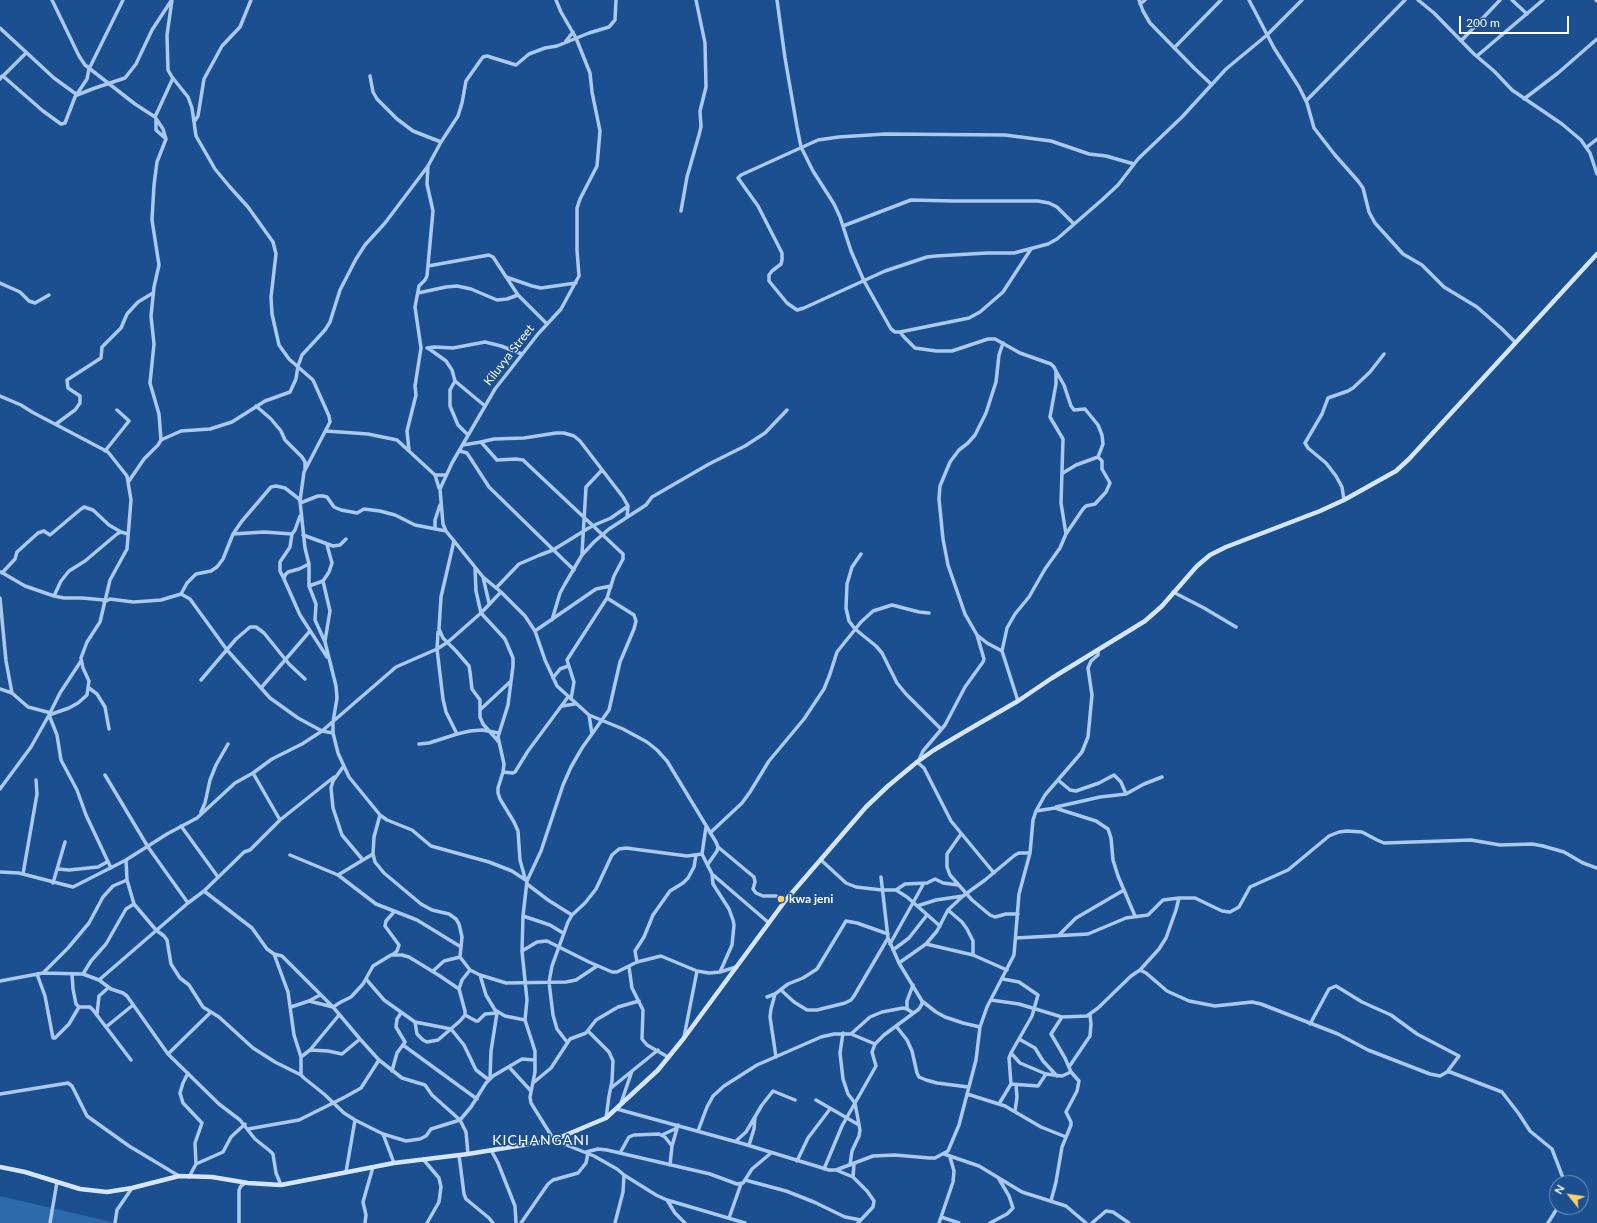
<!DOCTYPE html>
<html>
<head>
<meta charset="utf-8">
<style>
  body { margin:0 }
  #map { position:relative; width:1597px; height:1223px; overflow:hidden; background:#1b4f8f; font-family:Lato,sans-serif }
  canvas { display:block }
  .north { position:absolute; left:1549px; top:1175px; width:40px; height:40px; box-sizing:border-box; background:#1b4f8f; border:1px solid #7695bc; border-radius:50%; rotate:300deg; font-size:11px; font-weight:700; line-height:16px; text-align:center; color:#fff }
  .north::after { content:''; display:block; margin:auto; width:14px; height:18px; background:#ffd166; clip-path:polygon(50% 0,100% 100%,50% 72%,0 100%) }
  .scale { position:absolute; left:1459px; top:16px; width:110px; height:18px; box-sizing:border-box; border:2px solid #fff; border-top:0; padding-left:5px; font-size:12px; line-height:14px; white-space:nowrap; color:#fff; -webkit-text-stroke:3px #1b4f8f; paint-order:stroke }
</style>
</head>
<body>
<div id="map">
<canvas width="1597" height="1223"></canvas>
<div class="north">N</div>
<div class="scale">200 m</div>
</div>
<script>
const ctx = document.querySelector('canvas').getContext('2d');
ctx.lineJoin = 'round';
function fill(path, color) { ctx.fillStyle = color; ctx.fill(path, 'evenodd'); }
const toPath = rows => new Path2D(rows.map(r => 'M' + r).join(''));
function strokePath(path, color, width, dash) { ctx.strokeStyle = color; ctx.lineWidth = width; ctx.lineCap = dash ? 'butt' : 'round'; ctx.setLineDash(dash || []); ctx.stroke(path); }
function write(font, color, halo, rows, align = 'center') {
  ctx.font = font + ' Lato,sans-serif'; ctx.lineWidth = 3; ctx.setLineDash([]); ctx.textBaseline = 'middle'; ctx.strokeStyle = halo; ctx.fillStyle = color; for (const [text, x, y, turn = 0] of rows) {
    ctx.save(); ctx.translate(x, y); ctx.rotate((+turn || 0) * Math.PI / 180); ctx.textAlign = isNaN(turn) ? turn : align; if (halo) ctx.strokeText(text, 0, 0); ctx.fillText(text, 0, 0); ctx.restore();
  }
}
fill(toPath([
  [0,1196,116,1223,0,1223]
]), '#2e69ad');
strokePath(toPath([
  [52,0,79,56,85,65,135,104,155,117,163,129,166,139,157,162,154,185,152,220,159,265,154,287,151,316,154,344,150,383,159,414,161,440,158,445,144,459,129,481],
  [172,0,167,35,168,70,172,77,188,97,192,108,196,136,215,169,229,186,248,207,273,242,276,254,271,297,272,314,279,345,289,359,313,380,329,416,330,422,304,472,300,501,305,548,309,564,309,586,316,604,315,620,325,642,336,686,337,698,333,722,333,733,338,753,349,777,380,815,387,820,412,830,431,846,489,862,512,871,527,881,523,916,522,951,527,1000,525,1020,535,1051,535,1072,530,1097,531,1103,554,1140,594,1156,617,1169,624,1175,623,1192,615,1223],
  [556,0,561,12,576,38,590,73,592,92,600,131,597,166,580,199,577,208,577,250,579,276,561,309,538,334,495,389,452,463,440,489,443,524,446,531,483,577,501,592,525,616,535,631,545,660,557,686,589,715,623,729,647,742,657,750,667,761,716,842,718,847,717,851,708,864],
  [777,0,785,58,797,127,801,147,813,171,834,204,840,217,851,251,864,281,891,329,895,332,900,332,969,318,980,312,1003,292,1031,249],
  [1139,0,1143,11,1150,23,1194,68,1211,84],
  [1249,0,1274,48,1299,87,1307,103,1314,128,1335,155,1358,181,1363,188,1369,212,1375,223,1403,254,1422,265,1444,287,1477,307,1502,329,1515,342],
  [1418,0,1434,13,1474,54,1494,71,1512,90,1562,124,1581,140,1590,153,1597,174],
  [1512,0,1527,14],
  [1596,0,1597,1],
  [1140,4,1145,0],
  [0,28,54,78,76,94],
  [566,41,573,32],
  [1461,41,1500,0],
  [1174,48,1221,0],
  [1477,56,1543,0],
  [3,76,26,53],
  [370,76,373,92,377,99,397,119,413,131,441,142],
  [0,79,2,76,4,77,43,111,61,124,65,123,75,97,87,79,89,69,123,0],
  [77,95,95,88,125,78,136,64,152,30,171,1],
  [1524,99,1558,73,1597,39],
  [1306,101,1405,0],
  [155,117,173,78],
  [156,119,156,130,166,139],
  [194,122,198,116,204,79,222,46,240,27,251,0],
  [1587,147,1597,139],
  [1134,164,1106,156,1089,154,1051,141,1005,135,885,134,839,137,818,140,741,175,738,178,758,206,782,253,782,260,781,264,772,271,769,275,769,281,787,303,797,310,804,308,885,271,927,257,936,256,987,253,1014,253,1048,244,1057,239,1103,199,1118,185,1138,159,1182,117,1226,69,1267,35,1302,0],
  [681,211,687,177,699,135,701,127,700,111,706,87,705,43,696,0],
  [843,226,911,200,953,201,1038,201,1049,203,1057,207,1074,224],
  [428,266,489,255,493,257,518,295,547,324],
  [506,277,532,286,541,288,576,283],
  [0,283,20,292,29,301,35,303,49,295],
  [418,293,446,287,457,286,471,289,497,300,507,299,518,295],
  [900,332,904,337,915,348,936,351,952,351,988,339,995,339,1020,353,1051,364,1054,367,1056,371,1056,384,1050,417,1063,439,1061,503,1066,534,1060,548,1045,569,1029,597,1015,614,1007,628,1002,651,1018,701],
  [427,348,434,347,453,348,485,342,501,346,522,354],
  [428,348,446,361,452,370,455,381,485,406],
  [1056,371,1064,385,1071,406,1074,410,1085,409,1098,425,1102,435,1103,444,1098,457],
  [455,381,450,390,450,406,458,425,468,435],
  [0,396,21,405,32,412,108,452,127,476,131,500,127,549,110,580,100,622,87,642,81,658,83,668,89,681,87,695,78,703,69,708,49,715,31,747,0,789],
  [256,406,271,419,281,431,285,440,302,457,305,462,305,470],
  [56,424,75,410,80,403,80,396,68,388,67,380,101,358,102,347,121,328,127,314,138,302,153,293],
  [326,431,368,434,397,440,435,475,439,488],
  [161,440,181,431,210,429,232,422,265,401,290,392,296,379,298,366,302,355,325,330,330,322,340,290,356,259,365,245,385,223,428,166,441,142,458,116,462,103,466,81,480,61,483,57,487,56,516,65,529,54,545,48,557,46,589,33,609,27,615,20,616,0],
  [481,442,494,439,524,438,556,433,564,433,574,436,580,441,623,497,628,506,627,517],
  [463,445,481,442,497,460,516,459,523,460,623,554,623,559,614,576,607,598,567,660,574,682,571,699],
  [409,450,407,431,416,395,415,386,421,348,415,307,419,286,425,280,427,276,433,211,427,184,428,166],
  [105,451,129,421,127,419,117,410],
  [460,451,467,453,489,487,574,570],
  [1063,473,1076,465,1098,457,1102,461,1102,469,1110,483,1106,492,1095,504,1086,506,1083,509,1066,534],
  [435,475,446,475],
  [1344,500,1342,487,1336,476,1326,463,1308,448,1305,443,1322,414,1328,398,1348,391,1353,388,1370,372,1384,354],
  [300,503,318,496,323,496,327,497,334,507,341,510,357,513,364,509,380,511,395,515,415,525,446,531],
  [435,529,435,520,440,505],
  [233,534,264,532,292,534,295,530,300,516],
  [303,535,333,546,340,545,346,539],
  [454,541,441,597,439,629,443,638,456,651,469,666,470,672,472,689,480,700,480,717,483,724,498,741],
  [582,554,586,487,602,470],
  [861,554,852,567,847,584,846,608,849,621,855,629,876,646,882,653,897,683,906,694,941,729],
  [309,564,299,569,288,572,285,575,284,579,300,615,327,657],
  [475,567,476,591,481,613,505,639,513,658,513,666,508,705,498,737,504,764,503,772,498,788,498,793,500,799,514,822,518,831,520,860,525,878],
  [1,572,25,586,54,596,64,598,82,598,104,600],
  [2,573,15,559,17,552,38,533,44,531,50,535,81,509,84,507,93,510,109,525,121,532],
  [483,577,489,603],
  [284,579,280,571,280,562,290,547,292,534],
  [323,581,330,611,325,641],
  [309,586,323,581,329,572,332,563,327,545],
  [496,588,519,564,540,555,553,550,592,526,611,518,628,506],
  [1173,592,1204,608,1236,627],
  [181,594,187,583,196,574,211,571,217,567,223,559,233,534,242,521,271,487,276,486,285,488,299,499,300,501],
  [54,596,61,581,69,571,85,561,117,534,121,532,128,534],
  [0,598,6,661,12,693],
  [104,602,110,599,133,602,148,601,161,600,181,594,190,599,227,650,270,698,298,718,322,731,333,733],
  [552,620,560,593,565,584,582,555,594,542,609,529,646,505,652,497,709,464,745,446,765,433,787,410],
  [535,631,596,589,611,586],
  [438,632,437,649,443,699,446,712,457,734],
  [1002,651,987,643,977,635,965,614,948,565,943,539,939,499,940,486,950,462,959,450,968,443,975,435,986,413,996,382,999,355,1003,343],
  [81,661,60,693,49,715,57,735,61,760,77,790,86,815,111,868],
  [553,678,560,669,568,666],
  [201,680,236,639,250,627,256,627,264,633,289,664,305,679],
  [89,688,97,694,105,707,109,729],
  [261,688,310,631],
  [0,689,12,693,28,707,51,713],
  [562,706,575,704],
  [481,709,511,681],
  [589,715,592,734],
  [419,744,429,743,457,734,470,731,482,730,499,733],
  [919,760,923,751,945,725,965,687,983,662,984,659,977,635],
  [917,762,924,768,951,821,994,873],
  [343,767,333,781,331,788,333,808,342,835,363,860],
  [503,772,513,773,515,772,528,751,568,697],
  [253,773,280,820],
  [105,775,148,847,188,903],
  [1058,780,1070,790,1076,791,1099,783,1114,775,1121,782,1126,794],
  [1056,807,1100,797,1126,794,1144,784,1162,777],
  [1036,811,1055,808,1096,821,1108,829,1111,838,1113,860,1118,876,1135,916],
  [201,812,205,803,210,780,216,765,228,744],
  [380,815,374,837,373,854,375,862,384,873,421,904,432,910,449,914,456,919,459,924,462,937,460,957,470,970,480,975,506,983,566,982,576,980,597,966],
  [181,826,218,877],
  [706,827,702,854,712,874,769,923],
  [710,833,742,803,750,792,769,761,804,719,824,689,830,674,837,652,861,622,873,611,892,605,919,612,929,613],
  [961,834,947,854,947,867,950,875,972,900,990,915,995,917,1006,914,1018,914],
  [718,847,754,877,755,882,753,889,756,893,763,896,776,896,785,901],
  [290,855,338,875,376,904,417,920,461,947],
  [126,860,127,880,134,904,156,930,164,936,167,940,171,964,180,978,189,985,203,1007,219,1017,253,1048,275,1062,301,1075],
  [821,860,846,883,856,887,882,890,896,890,905,884,927,883,935,879,943,883,958,885],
  [58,869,69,870,98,867,107,862],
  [0,872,19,873,73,887,126,860,167,834,197,818,235,783,253,773,272,759,302,744,322,731,396,667,437,649,448,642,481,613,501,592],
  [23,874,37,794,36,780],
  [712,874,713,884,729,909,733,920,734,925,732,945,720,972],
  [338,875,373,854],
  [527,881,541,851,563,785,571,767,582,748,609,710,620,662,634,629,636,621,634,615,607,598],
  [53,883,65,842],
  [527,884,548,900,572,915],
  [896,890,907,897,940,926],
  [204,891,252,928,267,949,274,954,282,956,333,1007,360,1039,379,1060,402,1078,425,1085,432,1095,460,1120,466,1132,468,1154],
  [917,906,936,900,963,896],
  [948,910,962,922,967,929,973,941,973,955],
  [523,916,550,925,563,933],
  [1059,935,1076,918,1124,890],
  [1016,938,1088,934,1126,918,1148,915,1163,900,1179,898,1195,898,1222,911,1230,912,1239,907,1250,887,1288,870,1329,836,1339,832,1347,831,1362,832,1377,840,1384,843,1471,840,1500,845,1532,844,1543,846,1564,852,1583,863,1597,868],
  [890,944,924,883],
  [926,944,973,955,1007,970],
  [893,950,909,938,927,915],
  [522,951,537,942,547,941,589,962,612,972,617,972,637,962,661,956,697,971,709,973,720,972,736,967],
  [274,954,288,992,294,1035,301,1057,301,1075,304,1078,324,1094,344,1113,355,1120,383,1134,394,1163],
  [392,955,397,951,399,945,385,926,386,921,394,912],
  [637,962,635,951,644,937,653,915,670,891,683,883,688,878,694,867,696,855],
  [899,963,926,944,937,931,948,910,963,896,985,880,1015,855,1019,853,1030,853],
  [629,967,632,988,643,1010,642,1039,647,1045,668,1057],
  [1140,970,1159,949,1166,938,1176,910,1179,898],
  [433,971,444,961,460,957],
  [43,973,68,948,89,923,103,897,113,886,127,880],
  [37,974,45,996,53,1038,55,1038,69,1024,79,1007],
  [72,974,73,989,76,1004,79,1007,90,1007,93,1010,131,1060],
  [83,974,91,961,106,944,126,909,134,904],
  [480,975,486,995,495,1010,505,1016,525,1020],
  [366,979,384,1000,415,1022,451,1029,464,1045,476,1070,489,1080],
  [1003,979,1019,982,1038,995,1032,1016,1011,1053,1009,1058,1011,1084],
  [99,980,188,903,204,891,237,859,244,852,250,850,280,820,334,777],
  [0,981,43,973,83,974,99,980,111,989,123,993,127,996,168,1054,219,1104,240,1120,255,1139,270,1151,273,1154,276,1173,281,1185],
  [781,990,794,1002,807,1010,817,1010,845,1003,851,1000,854,996,888,938],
  [775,994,771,1009,770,1017,776,1057],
  [767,997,775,994,788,984,803,978,817,969,846,921,857,923,888,934],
  [991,1000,1019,1004,1062,1017,1087,1016,1098,1008,1131,976,1140,970,1146,973,1167,991,1189,1001,1215,1006,1252,1002,1261,1004,1338,1034,1368,1050,1430,1074,1440,1076,1447,1072,1450,1072,1502,1092,1519,1114,1530,1131,1552,1149,1565,1183],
  [309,1001,333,1007,341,1002,351,997,363,984,373,966,391,955,402,955,409,957,440,976,459,989],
  [922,1001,936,1012,945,1017,963,1023,980,1027],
  [291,1007,309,1001,320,995],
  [907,1009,907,1001,913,985],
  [97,1014,99,996,108,988],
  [465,1015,476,1021,478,1021,485,1014,497,1013],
  [415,1022,417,1034,423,1040,427,1042,438,1040,460,1021,465,1015,465,1011,459,989,462,980,470,970],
  [1310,1024,1329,989,1336,986,1362,1002,1391,1015,1417,1034,1459,1056,1447,1072],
  [896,1026,907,1040,912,1051,917,1073,919,1077,926,1080,937,1083,968,1087],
  [106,1027,133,1005],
  [588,1031,609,1052,613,1061,612,1081,609,1096,606,1118],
  [843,1033,840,1053,843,1079,848,1094,855,1103,860,1130,859,1136,852,1151,850,1165],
  [851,1034,870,1017,882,1012,903,1008,907,1009,913,1013],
  [684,1037,697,971],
  [1019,1039,1035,1048,1043,1061,1057,1076],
  [567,1042,557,1029,553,1015,549,982,552,966,568,922,572,915,585,903,596,889,612,855,619,849,626,848,687,856,702,854],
  [403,1045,477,1099],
  [310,1050,328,1051,342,1054,360,1039],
  [1011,1053,1020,1063,1046,1074,1062,1076,1071,1072],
  [168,1054,211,1012],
  [301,1057,310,1050,339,1015],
  [509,1067,531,1091],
  [1069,1067,1090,1036,1091,1024,1090,1015],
  [392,1071,397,1053,405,1042,396,1027,397,1019,401,1013],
  [188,1073,183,1083,180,1093,183,1103,202,1123,195,1143,196,1164],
  [490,1079,491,1051,497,1013],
  [533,1083,551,1068,570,1039,586,1033,596,1020,618,1007,639,1001],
  [611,1088,658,1050],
  [0,1094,68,1083,72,1086,87,1116,129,1146,179,1176],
  [967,1094,1005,1106,1041,1127,1066,1137],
  [816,1100,859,1125],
  [621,1103,632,1071],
  [999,1104,1011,1084,1038,1086,1046,1074],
  [617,1109,744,1144,829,1170,836,1170,873,1156,895,1155,929,1158,935,1158,948,1151,959,1125,976,1060,980,1027,987,1007,1014,955,1019,894,1030,853,1033,820,1036,811,1045,795,1082,752,1088,737,1092,695,1088,668,1091,661,1098,655,1098,651],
  [1015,1111,1017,1097,1016,1085],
  [248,1129,299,1120,345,1097,361,1088,379,1060],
  [698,1131,707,1107,713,1096,724,1086,757,1065,821,1037,834,1034,851,1034,875,1044],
  [383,1134,406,1141,420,1139,426,1136,431,1129,460,1120,471,1107,486,1083,493,1076,522,1059,535,1060],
  [662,1135,677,1128],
  [736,1141,746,1132,762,1105,773,1091,795,1100],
  [749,1145,754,1129,755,1117],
  [491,1150,498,1163,515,1206,516,1223],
  [586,1152,598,1149,607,1150,710,1174,737,1184,743,1183,752,1169,771,1153],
  [620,1153,629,1137,634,1135,659,1134,665,1137,672,1146],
  [944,1154,979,1166,1022,1192,1066,1206,1086,1223],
  [459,1155,464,1194,466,1199,489,1218,493,1223],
  [423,1159,439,1178,441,1187,439,1202,427,1223],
  [797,1161,808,1138,830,1109],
  [670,1165,672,1146,678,1125],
  [824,1169,842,1126,876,1066,872,1052,875,1044,884,1035,919,1009,922,1004,922,1001,899,963,888,938,881,877],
  [836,1170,853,1177,867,1191,874,1201,873,1207,858,1223],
  [346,1172,355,1120],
  [624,1175,656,1195,667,1200,745,1223],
  [189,1177,196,1164,223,1152,231,1137,245,1124],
  [853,1177,854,1164],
  [745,1180,786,1191,814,1202,845,1217,861,1220],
  [667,1200,675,1213,685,1223],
  [1051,1201,1056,1182,1062,1147,1071,1125,1071,1122,1066,1112,1077,1091,1079,1081,1071,1072,1065,1058,1051,1034,1062,1017],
  [941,1217,959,1223],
  [729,1218,741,1184],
  [50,1223,57,1182],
  [115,1223,117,1210,132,1188],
  [239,1223,239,1190,241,1186,245,1183],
  [365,1223,366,1215,363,1202,373,1167],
  [521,1223,548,1184,553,1180,578,1173,586,1163,588,1153],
  [939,1223,953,1182,954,1171,950,1157],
  [990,1223,1007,1214,1013,1208,1009,1196,999,1179],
  [1092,1223,1106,1211,1113,1212,1129,1223],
  [1548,1223,1558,1207]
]), '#a9c9ee', 3.5);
strokePath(toPath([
  [0,1167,25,1172,80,1189,107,1192,132,1188,179,1176,212,1177,248,1183,281,1185,394,1163,468,1154,554,1140,606,1118,658,1070,684,1038,785,901,866,807,888,786,917,762,934,750,966,731,1018,701,1052,678,1145,621,1162,606,1197,566,1210,555,1226,547,1320,511,1344,500,1396,471,1409,459,1597,254]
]), '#d6e6fa', 4.5);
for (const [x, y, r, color] of [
  [781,899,4,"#ffd166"]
]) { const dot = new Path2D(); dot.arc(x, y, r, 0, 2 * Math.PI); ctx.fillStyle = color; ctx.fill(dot); strokePath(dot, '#1b4f8f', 1.5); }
write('12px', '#fff', '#1b4f8f', [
  ["Kiluvya Street",509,355,-52]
]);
write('bold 12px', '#fff', '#1b4f8f', [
  ["kwa jeni",789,899]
], 'left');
ctx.letterSpacing = '1px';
write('14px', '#fff', '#1b4f8f', [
  ["KICHANGANI",541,1140]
]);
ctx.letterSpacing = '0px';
</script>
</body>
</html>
